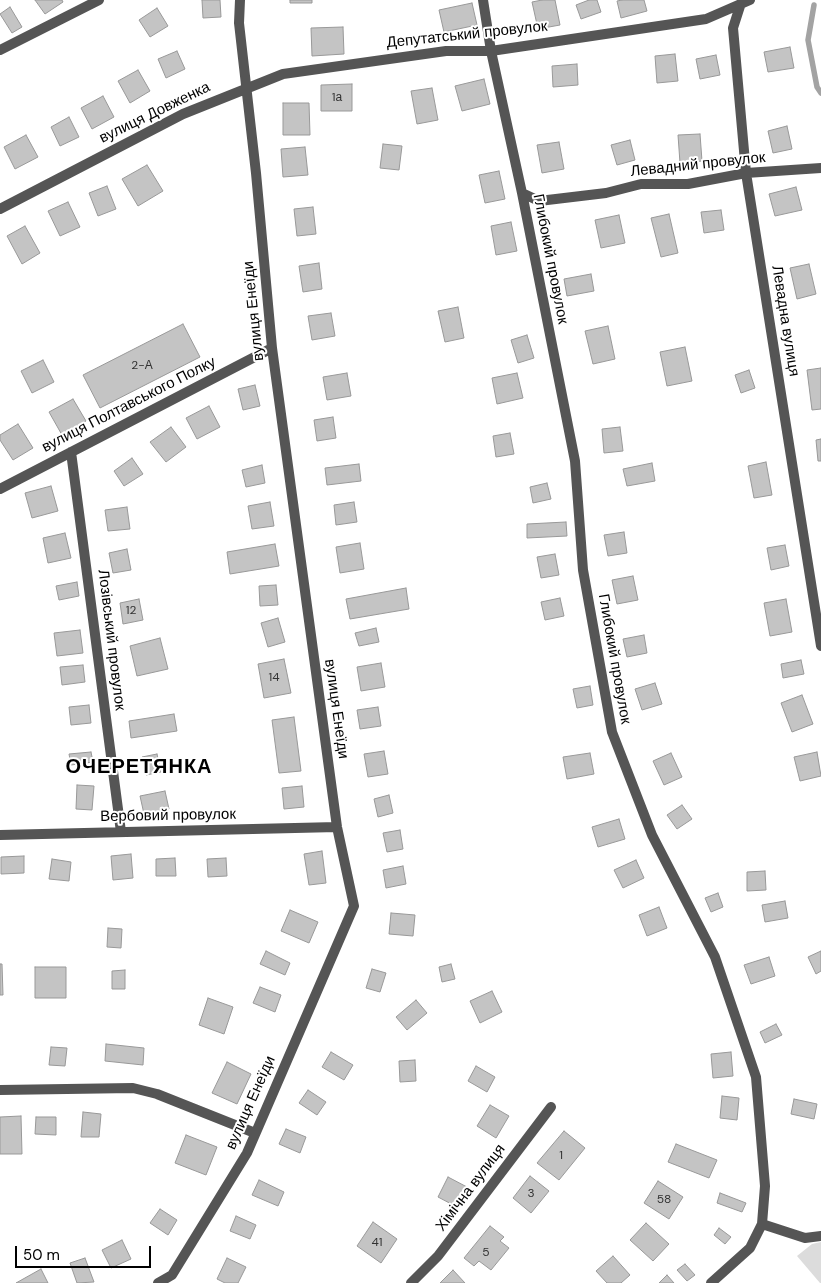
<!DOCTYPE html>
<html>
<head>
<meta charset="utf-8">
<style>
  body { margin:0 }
  #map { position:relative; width:821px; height:1283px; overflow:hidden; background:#fff; font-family:"DM Sans",sans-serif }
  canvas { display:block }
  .scale { position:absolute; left:15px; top:1246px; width:136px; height:22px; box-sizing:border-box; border:2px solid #000; border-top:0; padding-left:6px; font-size:15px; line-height:18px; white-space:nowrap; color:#000; -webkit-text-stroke:4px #fff; paint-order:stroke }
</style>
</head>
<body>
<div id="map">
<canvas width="821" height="1283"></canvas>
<div class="scale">50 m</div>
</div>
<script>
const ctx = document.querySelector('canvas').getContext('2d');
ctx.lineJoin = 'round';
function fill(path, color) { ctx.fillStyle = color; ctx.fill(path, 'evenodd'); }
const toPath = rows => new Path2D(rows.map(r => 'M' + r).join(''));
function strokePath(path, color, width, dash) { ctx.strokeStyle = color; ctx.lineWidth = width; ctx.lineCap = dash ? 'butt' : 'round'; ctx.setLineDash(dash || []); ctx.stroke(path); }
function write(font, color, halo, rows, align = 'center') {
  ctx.font = font + ' "DM Sans",sans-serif'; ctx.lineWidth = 4; ctx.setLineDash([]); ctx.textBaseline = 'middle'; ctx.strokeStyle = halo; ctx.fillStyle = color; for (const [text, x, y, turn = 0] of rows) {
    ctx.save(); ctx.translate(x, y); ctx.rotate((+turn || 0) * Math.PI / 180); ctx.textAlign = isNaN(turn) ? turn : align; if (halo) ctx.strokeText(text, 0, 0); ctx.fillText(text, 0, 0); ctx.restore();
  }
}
fill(toPath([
  [821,1242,821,1283,820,1283,797,1256,812,1244]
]), '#dcdcdc');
strokePath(toPath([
  [814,5,808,40,817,87,821,93]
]), '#a3a3a3', 5.5);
const building = toPath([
  [35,0,62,0,63,2,45,14,35,0],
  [202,0,220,0,221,17,203,18,202,0],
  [290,0,312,0,312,3,290,3,290,0],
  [542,0,555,0,560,25,538,29,532,2,542,0],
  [589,0,597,0,601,12,581,19,576,5,589,0],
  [622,0,644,0,647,11,621,18,617,1,622,0],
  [472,3,477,25,444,32,439,10,472,3],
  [10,7,22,27,12,33,0,14,10,7],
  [157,8,168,26,150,37,139,20,157,8],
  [343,27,344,54,312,56,311,28,343,27],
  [790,47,794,68,768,72,764,52,790,47],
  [177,51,185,69,166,78,158,59,177,51],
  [675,54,678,81,657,83,655,56,675,54],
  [716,55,720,75,700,79,696,59,716,55],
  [577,64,578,85,553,87,552,66,577,64],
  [138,70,150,91,130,103,118,81,138,70],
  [484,79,490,104,462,111,455,86,484,79],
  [352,84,352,111,321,111,321,85,352,84],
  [432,88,438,120,417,124,411,91,432,88],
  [103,96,114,117,92,129,81,108,103,96],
  [283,103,309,103,310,135,283,135,283,103],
  [69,117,79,137,60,146,51,127,69,117],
  [787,126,792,149,773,153,768,131,787,126],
  [700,134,702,161,680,163,678,135,700,134],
  [26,135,38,157,15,169,4,147,26,135],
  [630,140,635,160,617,165,611,145,630,140],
  [559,142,564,169,542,173,537,145,559,142],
  [383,144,402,146,399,170,380,168,383,144],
  [305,147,308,175,283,177,281,149,305,147],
  [147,165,163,191,138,206,122,179,147,165],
  [499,171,505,199,485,203,479,175,499,171],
  [107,186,116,209,98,216,89,193,107,186],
  [796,187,802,210,775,216,769,194,796,187],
  [68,202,80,227,60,236,48,211,68,202],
  [313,207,316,234,297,236,294,209,313,207],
  [721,210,724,230,704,233,701,212,721,210],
  [669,214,678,253,661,257,651,218,669,214],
  [619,215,625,243,601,248,595,220,619,215],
  [511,222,517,251,496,255,491,226,511,222],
  [25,226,40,253,22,264,7,236,25,226],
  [319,263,322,289,303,292,299,266,319,263],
  [809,264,816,294,797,299,790,268,809,264],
  [591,274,594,291,567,296,564,279,591,274],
  [458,307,464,338,445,342,438,311,458,307],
  [331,313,335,336,312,340,308,316,331,313],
  [183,324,200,357,100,408,83,375,183,324],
  [608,326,615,359,593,364,585,331,608,326],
  [527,335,534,358,518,363,511,340,527,335],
  [685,347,692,381,667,386,660,352,685,347],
  [43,360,54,382,32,393,21,371,43,360],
  [821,368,821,409,812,410,807,370,821,368],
  [749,370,755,388,741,393,735,375,749,370],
  [347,373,351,396,327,400,323,377,347,373],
  [517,373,523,398,497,404,492,378,517,373],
  [255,385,260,406,243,410,238,389,255,385],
  [73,399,86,421,62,435,49,412,73,399],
  [209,406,220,427,197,439,186,418,209,406],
  [333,417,336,438,317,441,314,420,333,417],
  [18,424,33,448,13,460,0,440,0,435,18,424],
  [171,427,186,447,166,462,150,442,171,427],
  [620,427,623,451,604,453,602,429,620,427],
  [510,433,514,454,496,457,493,436,510,433],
  [821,439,821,461,818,461,816,440,821,439],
  [132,458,143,474,124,486,114,471,132,458],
  [766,462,772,495,754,498,748,466,766,462],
  [652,463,655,481,627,486,623,469,652,463],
  [359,464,361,481,327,485,325,468,359,464],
  [262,465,265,483,246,487,242,470,262,465],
  [547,483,551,499,533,503,530,487,547,483],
  [51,486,58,511,32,518,25,493,51,486],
  [270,502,274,526,252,529,248,506,270,502],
  [354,502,357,522,336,525,334,505,354,502],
  [127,507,130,529,108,531,105,510,127,507],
  [566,522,567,536,527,538,527,524,566,522],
  [624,532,627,553,608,556,604,535,624,532],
  [65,533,71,558,48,563,43,538,65,533],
  [360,543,364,569,340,573,336,547,360,543],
  [275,544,279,566,230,574,227,552,275,544],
  [785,545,789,566,771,570,767,548,785,545],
  [127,549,131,570,113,573,109,553,127,549],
  [555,554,559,575,541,578,537,557,555,554],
  [633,576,638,600,617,604,612,580,633,576],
  [77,582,79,596,59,600,56,586,77,582],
  [276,585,278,605,260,606,259,586,276,585],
  [406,588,409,609,350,619,346,599,406,588],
  [560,598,564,616,545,620,541,602,560,598],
  [139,599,143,620,123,624,120,603,139,599],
  [786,599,792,632,770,636,764,603,786,599],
  [278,618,285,642,268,647,261,623,278,618],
  [376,628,379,642,359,646,355,633,376,628],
  [80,630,83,653,57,656,54,633,80,630],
  [644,635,647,653,627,657,623,639,644,635],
  [160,638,168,669,137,676,130,646,160,638],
  [284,659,291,693,264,698,258,664,284,659],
  [801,660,804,674,783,678,781,664,801,660],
  [381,663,385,687,361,691,357,667,381,663],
  [83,665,85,682,62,685,60,667,83,665],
  [655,683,662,704,642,710,635,689,655,683],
  [590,686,593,705,577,708,573,689,590,686],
  [802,695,813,724,792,732,781,703,802,695],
  [89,705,91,723,71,725,69,707,89,705],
  [378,707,381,726,360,729,357,710,378,707],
  [174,714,177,731,131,738,129,721,174,714],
  [294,717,301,771,279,773,272,720,294,717],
  [384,751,388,774,368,777,364,754,384,751],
  [91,752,93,762,71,765,69,754,91,752],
  [817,752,821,776,800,781,794,757,817,752],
  [590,753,594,774,567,779,563,757,590,753],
  [671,753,682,777,664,785,653,761,671,753],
  [157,754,161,772,146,775,142,757,157,754],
  [77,785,94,786,92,810,76,809,77,785],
  [302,786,304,807,284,809,282,788,302,786],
  [165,791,169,809,144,814,140,796,165,791],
  [389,795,393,813,378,817,374,799,389,795],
  [682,805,692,819,677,829,667,815,682,805],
  [619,819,625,839,598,847,592,827,619,819],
  [400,830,403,849,387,852,383,833,400,830],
  [322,851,326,883,309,885,304,854,322,851],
  [131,854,133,878,113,880,111,856,131,854],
  [24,856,24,873,1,874,1,857,24,856],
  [175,858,176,876,156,876,156,859,175,858],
  [226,858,227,876,208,877,207,859,226,858],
  [52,859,71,862,69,881,49,879,52,859],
  [636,860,644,878,623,888,614,870,636,860],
  [403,866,406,884,386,888,383,870,403,866],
  [765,871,766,890,747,891,747,872,765,871],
  [718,893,723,907,711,912,705,898,718,893],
  [785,901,788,918,765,922,762,905,785,901],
  [659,907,667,928,647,936,639,915,659,907],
  [290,910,318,922,309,943,281,931,290,910],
  [391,913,415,915,413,936,389,934,391,913],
  [108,928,122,929,121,948,107,947,108,928],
  [266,951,290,963,285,975,260,964,266,951],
  [821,951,821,971,816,974,808,957,821,951],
  [769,957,775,976,751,984,744,965,769,957],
  [0,964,2,964,3,995,0,995,0,964],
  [451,964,455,979,442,982,439,967,451,964],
  [35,967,66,967,66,998,35,998,35,967],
  [372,969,386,973,380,992,366,988,372,969],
  [125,970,125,989,112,989,112,971,125,970],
  [260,987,281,995,275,1012,253,1003,260,987],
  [492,991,502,1012,480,1023,470,1001,492,991],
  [208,998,233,1007,224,1034,199,1025,208,998],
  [416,1000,427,1013,407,1030,396,1017,416,1000],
  [776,1024,782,1035,765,1043,760,1032,776,1024],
  [106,1044,144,1048,143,1065,105,1061,106,1044],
  [51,1047,67,1048,65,1066,49,1065,51,1047],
  [331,1052,353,1065,344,1080,322,1067,331,1052],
  [731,1052,733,1076,713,1078,711,1054,731,1052],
  [415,1060,416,1081,400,1082,399,1061,415,1060],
  [227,1062,251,1074,237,1104,212,1093,227,1062],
  [476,1066,495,1077,487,1092,468,1081,476,1066],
  [308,1090,326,1102,317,1115,299,1103,308,1090],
  [722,1096,739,1098,737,1120,720,1118,722,1096],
  [794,1099,817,1104,814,1119,791,1114,794,1099],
  [490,1105,509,1116,496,1138,477,1126,490,1105],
  [83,1112,101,1114,99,1137,81,1137,83,1112],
  [21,1116,22,1154,0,1154,0,1117,21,1116],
  [36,1117,56,1117,56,1135,35,1134,36,1117],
  [286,1129,306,1137,300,1153,279,1144,286,1129],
  [564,1131,585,1148,559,1180,537,1163,564,1131],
  [186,1135,217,1147,206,1175,175,1163,186,1135],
  [676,1144,717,1160,709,1178,668,1162,676,1144],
  [530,1176,549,1191,531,1213,513,1198,530,1176],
  [448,1177,467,1187,457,1207,438,1197,448,1177],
  [259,1180,284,1192,278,1206,252,1195,259,1180],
  [658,1181,683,1197,669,1219,644,1203,658,1181],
  [720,1193,746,1203,742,1212,717,1203,720,1193],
  [160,1209,177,1220,168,1235,150,1223,160,1209],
  [236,1216,256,1225,250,1239,230,1231,236,1216],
  [373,1222,397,1239,381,1263,357,1246,373,1222],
  [646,1223,669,1244,653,1261,630,1240,646,1223],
  [490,1226,504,1237,500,1241,509,1248,491,1270,479,1261,474,1266,464,1258,490,1226],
  [719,1228,731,1237,725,1244,714,1235,719,1228],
  [122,1240,131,1259,111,1268,102,1250,122,1240],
  [613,1256,630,1275,621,1283,607,1283,596,1271,613,1256],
  [85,1258,94,1282,77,1283,70,1263,85,1258],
  [227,1258,246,1267,238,1283,225,1283,217,1279,227,1258],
  [685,1264,695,1275,687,1281,677,1270,685,1264],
  [41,1269,48,1283,16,1283,41,1269],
  [453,1270,465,1283,440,1283,453,1270],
  [667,1275,674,1283,659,1283,667,1275]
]);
fill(building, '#c4c4c4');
strokePath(building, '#999', 1);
strokePath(toPath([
  [483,0,491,51,522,193,575,461,583,570,612,732,652,835,715,957,756,1077,765,1186,762,1224,750,1248,711,1283],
  [742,0,733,28,746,173,821,646],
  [0,50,99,0],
  [522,193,539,201,606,193,641,184,688,184,746,173,821,168],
  [0,209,183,114,283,74,446,51,491,51,706,19,750,0],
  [71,452,121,832],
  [0,489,272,348],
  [0,835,337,827],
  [0,1090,133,1088,157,1094,255,1133],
  [762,1224,805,1238,821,1236],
  [158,1283,172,1275,247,1153,354,906,337,827,272,348,256,173,239,23,240,0],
  [411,1283,438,1256,551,1107]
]), '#555', 10);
write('12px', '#313131', null, [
  ["1а",337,98],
  ["2-А",142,366],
  ["12",131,611],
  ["14",274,678],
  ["1",561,1156],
  ["3",531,1194],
  ["58",664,1200],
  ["41",377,1243],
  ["5",486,1253]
]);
write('15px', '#000', '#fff', [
  ["Депутатський провулок",467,35,-6],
  ["вулиця Довженка",155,113,-26],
  ["Левадний провулок",698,165,-6],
  ["Глибокий провулок",550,259,79],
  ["вулиця Енеїди",254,311,-96],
  ["Левадна вулиця",785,321,81],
  ["вулиця Полтавського Полку",129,405,-27],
  ["Лозівський провулок",111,640,83],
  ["Глибокий провулок",614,659,80],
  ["вулиця Енеїди",336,709,82],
  ["Вербовий провулок",168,816,-1],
  ["вулиця Енеїди",251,1103,-66],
  ["Хімічна вулиця",471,1188,-53]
]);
ctx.letterSpacing = '1px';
write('bold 20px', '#000', '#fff', [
  ["ОЧЕРЕТЯНКА",139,768]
]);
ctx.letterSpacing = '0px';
</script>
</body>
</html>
